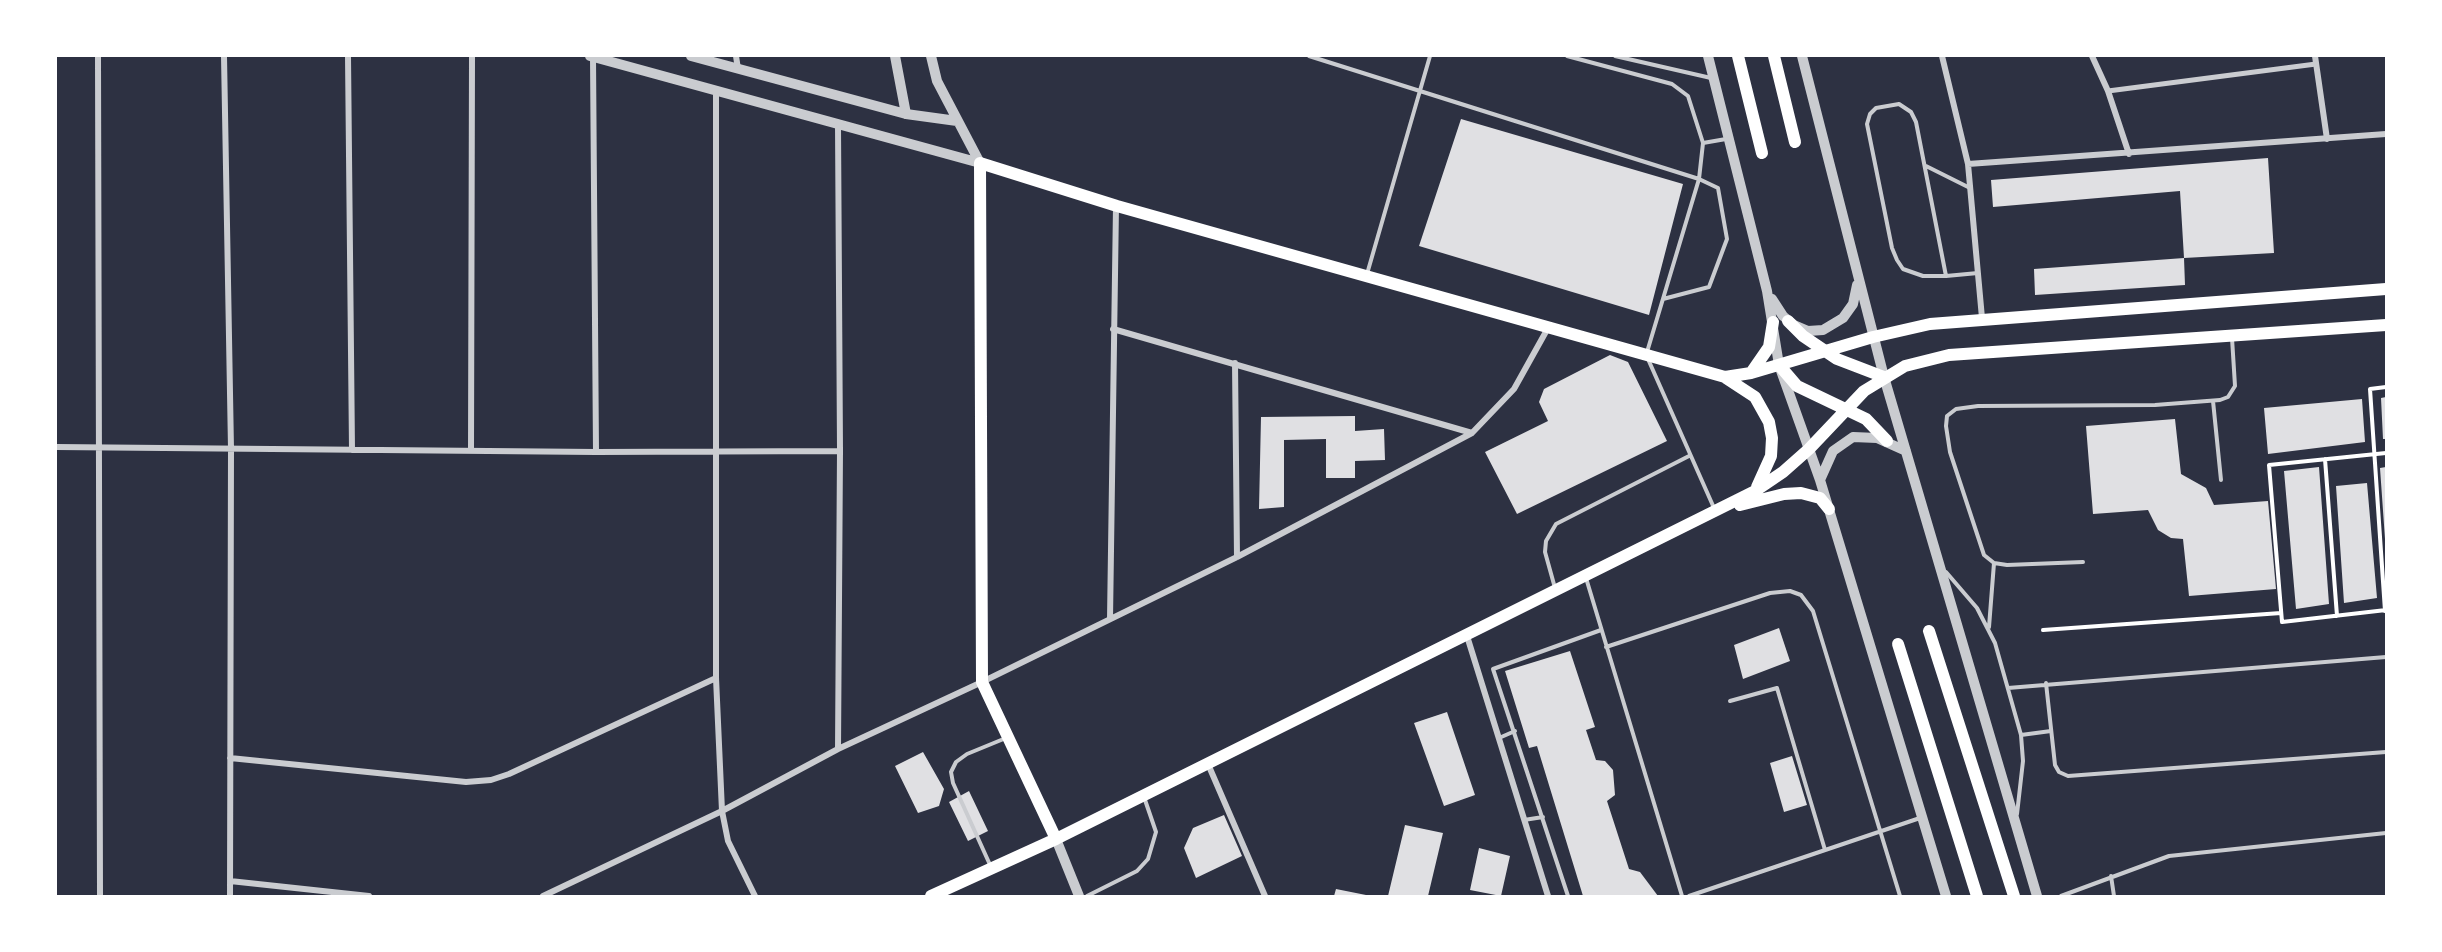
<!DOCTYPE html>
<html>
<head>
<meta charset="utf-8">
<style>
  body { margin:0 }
  #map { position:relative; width:2442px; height:952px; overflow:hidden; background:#2d3142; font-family:Arial,sans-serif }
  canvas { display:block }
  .frame { position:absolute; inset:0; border:57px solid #fff; pointer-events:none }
</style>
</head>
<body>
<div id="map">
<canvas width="2442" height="952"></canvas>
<div class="frame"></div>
</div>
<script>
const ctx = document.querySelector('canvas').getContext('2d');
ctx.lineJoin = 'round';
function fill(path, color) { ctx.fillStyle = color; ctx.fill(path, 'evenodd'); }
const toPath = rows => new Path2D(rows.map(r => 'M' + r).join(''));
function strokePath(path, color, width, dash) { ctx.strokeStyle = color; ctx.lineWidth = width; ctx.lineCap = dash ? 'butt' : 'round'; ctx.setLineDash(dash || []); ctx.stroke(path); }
fill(toPath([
  [1461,119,1683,184,1649,315,1419,246],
  [2268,158,2274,253,2184,258,2185,285,2035,295,2034,269,2184,258,2180,191,1993,207,1991,180],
  [1610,355,1628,362,1667,441,1517,514,1485,452,1548,421,1539,402,1544,389],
  [2386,397,2386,439,2383,439,2381,398],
  [2362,399,2365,442,2268,454,2264,408],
  [1355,416,1355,431,1384,429,1385,460,1355,461,1355,478,1326,478,1326,439,1284,440,1284,507,1259,509,1261,417],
  [2175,419,2181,474,2206,488,2214,505,2268,501,2276,589,2189,596,2183,539,2171,538,2158,530,2148,510,2093,514,2086,426],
  [2319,467,2329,604,2296,609,2284,471],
  [2386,467,2386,539,2385,539,2380,468],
  [2367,483,2377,598,2344,603,2336,486],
  [1779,628,1790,661,1743,679,1734,645],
  [1570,651,1595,727,1586,730,1596,760,1605,761,1613,770,1615,795,1607,801,1629,869,1640,872,1658,896,1583,896,1537,746,1529,748,1505,671],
  [1447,712,1475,795,1444,806,1414,723],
  [923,752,944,789,939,806,918,813,895,766],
  [1792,756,1807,805,1784,812,1770,763],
  [969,791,988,831,968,841,949,802],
  [1224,815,1242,856,1196,878,1184,848,1193,828],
  [1405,825,1443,833,1428,896,1388,896],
  [1479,848,1510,856,1501,896,1470,890],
  [1336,889,1366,895,1366,896,1334,896]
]), '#e0e0e3');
strokePath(toPath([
  [2386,453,2269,465,2282,622,2386,610],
  [2325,459,2337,616],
  [2385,611,2370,389,2386,387],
  [2043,630,2281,613]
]), '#fff', 4);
strokePath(toPath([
  [1309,56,1699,179,1647,352],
  [1567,56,1672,84,1688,96,1703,143,1699,179,1718,188,1727,239,1709,287,1663,299],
  [1615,56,1711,78],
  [1703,143,1726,139],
  [1926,166,1970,188],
  [1367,274,1430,56],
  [1946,276,1916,122,1911,112,1899,104,1876,108,1870,114,1867,124,1892,248,1897,260,1903,269,1923,276,1946,276,1978,273],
  [1648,359,1714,508],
  [2213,401,2221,480],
  [2083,562,2007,565,1994,563,1984,555,1950,452,1946,426,1947,416,1956,409,1978,406,2155,405,2220,400,2228,397,2235,386,2232,338],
  [1946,572,1977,608,1995,643,2021,735,2023,761,2017,814],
  [1586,578,1682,896],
  [1555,588,1545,552,1546,541,1556,524,1689,456],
  [1989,627,1994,563],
  [1606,647,1770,593,1790,591,1801,595,1813,611,1900,896],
  [2046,683,2055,765,2059,772,2068,776,2386,752],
  [2008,688,2386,657],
  [1730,701,1777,688,1825,850],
  [2021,735,2051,731],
  [1499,738,1515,731],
  [1524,820,1543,817],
  [991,867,953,783,951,772,956,762,967,754,1006,738],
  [2111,876,2114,896],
  [1087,896,1137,871,1148,859,1156,832,1144,797],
  [1568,896,1493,669,1601,630],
  [1689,896,1920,818],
  [2061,896,2169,856,2386,833]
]), '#caccd0', 4);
strokePath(toPath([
  [2108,91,2316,64]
]), '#caccd0', 5);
strokePath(toPath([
  [98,56,100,896],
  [224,56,231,449,230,896],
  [348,56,352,450],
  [736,56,738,69],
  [1942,56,1968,164,1982,318],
  [2092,56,2108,91,2129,154],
  [2315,56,2327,139],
  [593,57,596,452],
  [716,90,716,678,722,811,728,841,755,896],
  [1968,164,2386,134],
  [1113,329,1472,433],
  [1235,363,1237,557],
  [56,447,596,452,840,451],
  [471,450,472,56],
  [1110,619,1116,206],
  [1467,636,1548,896],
  [838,749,840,451,838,125],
  [230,758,466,782,491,780,509,774,716,678],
  [1208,764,1265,896],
  [230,881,369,896],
  [543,896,722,811,838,749,982,682,1237,557,1472,433,1514,389,1548,328]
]), '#caccd0', 6);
strokePath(toPath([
  [590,56,980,163],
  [691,56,906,114,957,121],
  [895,56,906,114],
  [931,56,937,81,980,163],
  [1708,56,1767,291,1779,365,1820,480,1946,896],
  [1802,56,1884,377,2037,896],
  [1772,299,1783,316,1794,325,1808,331,1823,330,1843,318,1853,304,1857,285],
  [1820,480,1833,451,1853,437,1877,438,1906,451],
  [1056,839,1079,896]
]), '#caccd0', 10);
strokePath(toPath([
  [1788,321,1803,336,1837,359,1884,377],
  [1779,365,1797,386,1866,419,1887,441],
  [1751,373,1769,347,1773,322],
  [1726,378,1755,397,1769,422,1772,438,1771,456,1757,487],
  [1740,505,1784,494,1801,493,1820,498,1829,509],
  [1056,839,982,682,980,163,1117,206,1725,377,1751,373,1873,337,1930,324,2386,289],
  [931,896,1056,839,1755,491,1783,472,1809,449,1864,391,1905,366,1949,355,2386,325]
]), '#fff', 12);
strokePath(toPath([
  [1738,56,1762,153],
  [1774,56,1795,142],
  [1929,631,2014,896],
  [1898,644,1977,896]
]), '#fff', 12);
</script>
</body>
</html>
